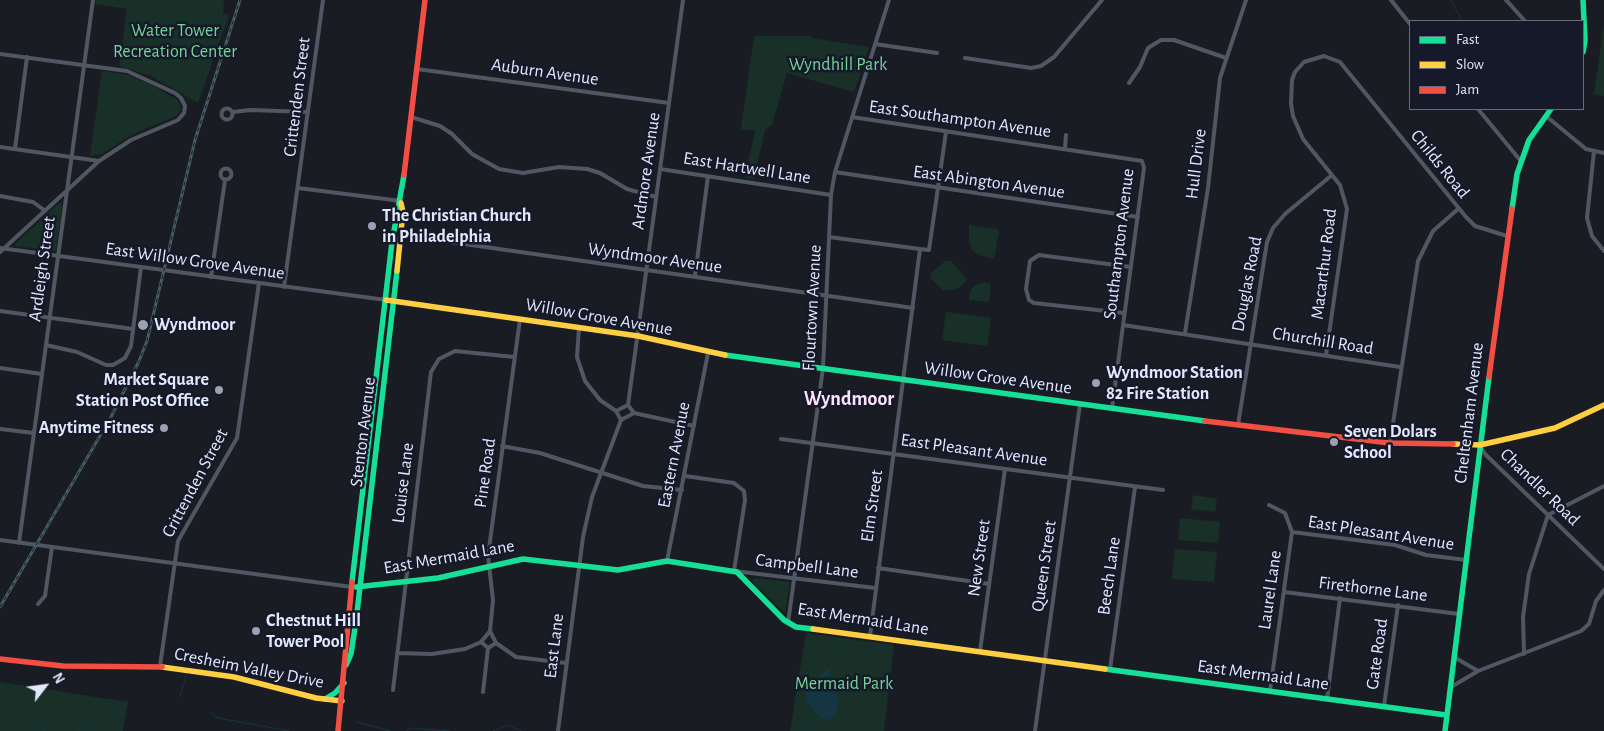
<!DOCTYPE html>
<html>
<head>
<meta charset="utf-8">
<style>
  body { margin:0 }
  #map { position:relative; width:1604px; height:731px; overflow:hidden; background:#1a1c24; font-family:"Alegreya Sans",sans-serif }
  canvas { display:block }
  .legend { position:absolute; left:1409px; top:20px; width:175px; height:90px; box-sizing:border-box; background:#151929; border:1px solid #676c7d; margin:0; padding:6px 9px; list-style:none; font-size:15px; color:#e1e8fb }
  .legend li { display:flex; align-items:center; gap:10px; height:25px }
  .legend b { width:25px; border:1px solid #676c7d }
  .north { position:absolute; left:20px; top:661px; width:50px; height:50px; -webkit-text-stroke:4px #151929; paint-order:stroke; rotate:60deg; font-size:14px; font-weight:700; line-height:20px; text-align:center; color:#e1e8fb }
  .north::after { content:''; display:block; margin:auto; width:18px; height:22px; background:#e1e8fb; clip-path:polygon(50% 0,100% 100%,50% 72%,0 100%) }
</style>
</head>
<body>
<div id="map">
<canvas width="1604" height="731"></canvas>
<ul class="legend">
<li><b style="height:6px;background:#16e098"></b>Fast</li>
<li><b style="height:6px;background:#ffcf43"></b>Slow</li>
<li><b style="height:6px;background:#f24e42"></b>Jam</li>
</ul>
<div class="north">N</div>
</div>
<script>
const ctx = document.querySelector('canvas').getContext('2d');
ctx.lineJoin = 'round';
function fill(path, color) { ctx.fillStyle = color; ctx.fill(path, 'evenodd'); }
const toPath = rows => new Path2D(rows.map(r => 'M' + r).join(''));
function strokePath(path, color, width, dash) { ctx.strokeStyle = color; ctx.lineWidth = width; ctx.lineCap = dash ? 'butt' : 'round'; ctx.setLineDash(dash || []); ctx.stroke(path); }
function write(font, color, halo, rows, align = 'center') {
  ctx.font = font + ' "Alegreya Sans",sans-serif'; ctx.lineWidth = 5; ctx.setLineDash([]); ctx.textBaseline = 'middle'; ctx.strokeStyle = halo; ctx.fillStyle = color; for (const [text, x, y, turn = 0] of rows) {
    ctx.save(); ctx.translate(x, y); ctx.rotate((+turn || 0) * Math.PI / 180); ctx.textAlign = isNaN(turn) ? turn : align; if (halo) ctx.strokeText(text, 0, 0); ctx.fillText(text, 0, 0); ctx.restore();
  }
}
fill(toPath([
  [96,0,224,0,223,13,229,15,198,103,151,76,119,66,127,9,95,4],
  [1604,25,1604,96,1594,94],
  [754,36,812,36,811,38,869,47,854,92,787,73,772,125,765,130,754,179,745,178,755,131,741,129],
  [102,71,128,75,154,86,177,100,181,105,180,112,176,116,133,134,101,154,90,156],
  [59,203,61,203,62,206,56,251,15,246,16,243],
  [969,225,997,229,999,232,994,259,979,255,972,250,969,241],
  [945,261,951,261,968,280,957,289,943,290,930,278,931,273],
  [985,282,991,284,989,302,969,300,970,291,975,285],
  [946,312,991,318,987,346,942,340],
  [1193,495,1217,499,1215,512,1191,509],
  [1180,518,1220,522,1218,543,1178,540],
  [1175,549,1217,552,1214,582,1172,579],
  [754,578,790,582,785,613,752,581],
  [806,633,894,645,884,731,790,731],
  [0,682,128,702,123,731,0,731]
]), '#183027');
fill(toPath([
  [828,669,831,671,827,680,839,698,837,703,838,714,829,720,822,719,814,711,807,701,805,692,808,685]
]), '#143541');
strokePath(toPath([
  [1451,0,1462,21],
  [829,671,837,651,851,656,867,649,886,646],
  [180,696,186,676],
  [0,707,11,710,25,724,45,731],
  [211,713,218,718,289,731],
  [357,722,390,731],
  [77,731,86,727,110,725,116,720,118,711,127,700],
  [406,731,412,728,450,731],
  [493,731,507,725,522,731],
  [806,731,811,714,814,711]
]), '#143541', 1);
strokePath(toPath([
  [1391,0,1410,24],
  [1506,0,1525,21],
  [875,44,937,53],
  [0,54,127,71,175,93,181,98,185,106,184,113,178,120,131,140,99,161,0,252],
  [965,58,1031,68,1041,66,1054,57,1102,0],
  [417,69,669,103],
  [1129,83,1140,67,1148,48,1161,40,1174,40,1226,58],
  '221.5 114a5.5 5.5 0 1 1 11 0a5.5 5.5 0 1 1-11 0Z',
  [1478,109,1520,160],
  [233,112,250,110,308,112],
  [1546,116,1586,149,1604,153],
  [411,117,440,126,452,134,472,154,499,169,523,173,559,167,587,169,600,173,627,189,656,197],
  [852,117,1142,161,1144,168,1112,408],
  [0,147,99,161],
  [1065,148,1066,135],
  [15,149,27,57],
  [1594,151,1587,218,1592,236,1604,251],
  '220.5 174a5.5 5.5 0 1 1 11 0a5.5 5.5 0 1 1-11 0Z',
  [660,169,831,195],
  [835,172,1138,217],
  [298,188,401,201],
  [0,196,33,202,44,210],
  [401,235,913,308],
  [829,237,920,249],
  [0,248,386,300],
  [695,276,708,176],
  [211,277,225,180],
  [284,287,323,0],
  [0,311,133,329],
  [1124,313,1034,303,1029,300,1026,289,1030,261,1039,255,1131,267],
  [1123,325,1400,367],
  [579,328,577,357,585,381,600,400,616,411],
  [1185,333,1208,188,1220,78,1246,0],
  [46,345,77,352,106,365,113,365,125,358,131,346,141,267],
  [1326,355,1347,209,1340,185,1303,139,1293,116,1291,104,1292,80,1295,72,1304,62,1324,56,1340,62,1466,217,1475,226,1507,236],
  [0,368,42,374],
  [628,405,683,0],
  [628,405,634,413,621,420,616,411,628,405],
  [634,413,694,426],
  [1238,425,1267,242,1273,228,1285,214,1332,175],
  [0,429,34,433],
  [781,439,1163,490],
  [1390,443,1418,261,1433,231,1458,209],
  [502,446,540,453,643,486,682,490],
  [1480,446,1486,455,1604,569],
  [685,476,734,483,744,491,745,500,734,571,875,588],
  [1269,505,1285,513,1292,532,1270,691],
  [1548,515,1604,486],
  [1292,532,1395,545,1426,555,1466,560],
  [0,540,352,587],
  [19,543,93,0],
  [667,561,708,353],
  [878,568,989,584],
  [1284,592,1459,614],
  [38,604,45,596,52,547],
  [788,623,823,368,831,195,835,172,889,0],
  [490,631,481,642,488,648,496,643,490,631,493,600,488,556,520,319],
  [870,636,920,249,929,250,946,132],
  [496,643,516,657,566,663],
  [980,651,1005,469],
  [397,653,432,654,465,649,481,642],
  [1524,654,1523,617,1529,574,1548,515],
  [1454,657,1478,671],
  [160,666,178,541,237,438,259,283],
  [1110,669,1135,487],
  [1451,687,1478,671,1581,631,1589,624,1596,601,1604,590],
  [393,690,431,372,439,359,455,351,514,357],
  [483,692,488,648],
  [1327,699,1340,598],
  [1384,706,1398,605],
  [558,731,583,537,592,497,621,420],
  [1035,731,1080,404]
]), '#505763', 4);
strokePath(toPath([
  [1583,0,1585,40,1583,52],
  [1512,209,1517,174,1529,140,1551,109],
  [725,355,1205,421],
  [352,582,392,242,404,175],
  [356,587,438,578,523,559,618,570,667,561,737,572,784,620,796,627,813,629],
  [346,665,351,654,356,621,397,271],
  [1105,669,1446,715],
  [325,699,335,693,344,683],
  [1445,731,1489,377]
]), '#16e098', 5.5);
strokePath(toPath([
  [397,271,403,212,401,203],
  [386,300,638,336,725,355],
  [1453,444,1480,445,1555,428,1604,405],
  [813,629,1105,669],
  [162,667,234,677,316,698,342,701]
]), '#ffcf43', 5.5);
strokePath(toPath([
  [404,175,425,0],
  [1489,377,1512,209],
  [1205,421,1390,443,1453,444],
  [0,659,63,666,162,667],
  [338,731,352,582]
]), '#f24e42', 5.5);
const rail = toPath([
  [0,607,111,417,139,361,147,341,195,140,240,0]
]);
strokePath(rail, '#455d60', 3);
strokePath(rail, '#151929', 1, [4]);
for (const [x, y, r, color] of [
  [372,226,5,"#9ba1b0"],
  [143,325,6,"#9ba1b0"],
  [1096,383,5,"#9ba1b0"],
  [219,390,5,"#9ba1b0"],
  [164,428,5,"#9ba1b0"],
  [1334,442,5,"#9ba1b0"],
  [256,631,5,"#9ba1b0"]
]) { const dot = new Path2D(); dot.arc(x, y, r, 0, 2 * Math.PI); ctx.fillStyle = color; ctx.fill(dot); strokePath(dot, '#151929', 2); }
write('18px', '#75d397', '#151929', [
  ["Water Tower",175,31],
  ["Recreation Center",175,52],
  ["Wyndhill Park",838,65],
  ["Mermaid Park",844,684]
]);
write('18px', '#e1e8fb', '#151929', [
  ["Auburn Avenue",545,72,8],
  ["Crittenden Street",297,97,-83],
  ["East Southampton Avenue",960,119,8],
  ["Hull Drive",1196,164,-83],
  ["Childs Road",1440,164,51],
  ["East Hartwell Lane",747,168,9],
  ["Ardmore Avenue",646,171,-82],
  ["East Abington Avenue",989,182,8],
  ["Southampton Avenue",1119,244,-83],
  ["Wyndmoor Avenue",655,258,8],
  ["East Willow Grove Avenue",195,261,8],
  ["Macarthur Road",1324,264,-83],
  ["Ardleigh Street",42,269,-82],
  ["Douglas Road",1247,284,-79],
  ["Flourtown Avenue",812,308,-87],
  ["Willow Grove Avenue",599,317,10],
  ["Churchill Road",1323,341,9],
  ["Willow Grove Avenue",998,378,8],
  ["Cheltenham Avenue",1469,413,-83],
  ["Stenton Avenue",363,432,-83],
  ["East Pleasant Avenue",974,450,8],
  ["Eastern Avenue",674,455,-79],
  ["Pine Road",485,473,-82],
  ["Crittenden Street",195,483,-62],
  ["Louise Lane",403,483,-83],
  ["Chandler Road",1540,487,44],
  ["Elm Street",872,506,-82],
  ["East Pleasant Avenue",1381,533,9],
  ["East Mermaid Lane",449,557,-10],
  ["New Street",979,558,-82],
  ["Campbell Lane",807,566,7],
  ["Queen Street",1044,566,-82],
  ["Beech Lane",1109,576,-82],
  ["Firethorne Lane",1373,589,7],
  ["Laurel Lane",1270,590,-82],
  ["East Mermaid Lane",863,619,9],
  ["East Lane",554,646,-83],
  ["Gate Road",1377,654,-82],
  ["Cresheim Valley Drive",249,668,11],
  ["East Mermaid Lane",1263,675,8]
]);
write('bold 18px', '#e1e8fb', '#151929', [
  ["The Christian Church",382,216],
  ["in Philadelphia",382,237],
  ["Wyndmoor",154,325],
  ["Wyndmoor Station",1106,373],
  ["82 Fire Station",1106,394],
  ["Market Square",209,380,"right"],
  ["Station Post Office",209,401,"right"],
  ["Anytime Fitness",154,428,"right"],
  ["Seven Dolars",1344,432],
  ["School",1344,453],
  ["Chestnut Hill",266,621],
  ["Tower Pool",266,642]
], 'left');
write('bold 20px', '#fbe3fb', '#151929', [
  ["Wyndmoor",849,399]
]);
</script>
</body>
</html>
